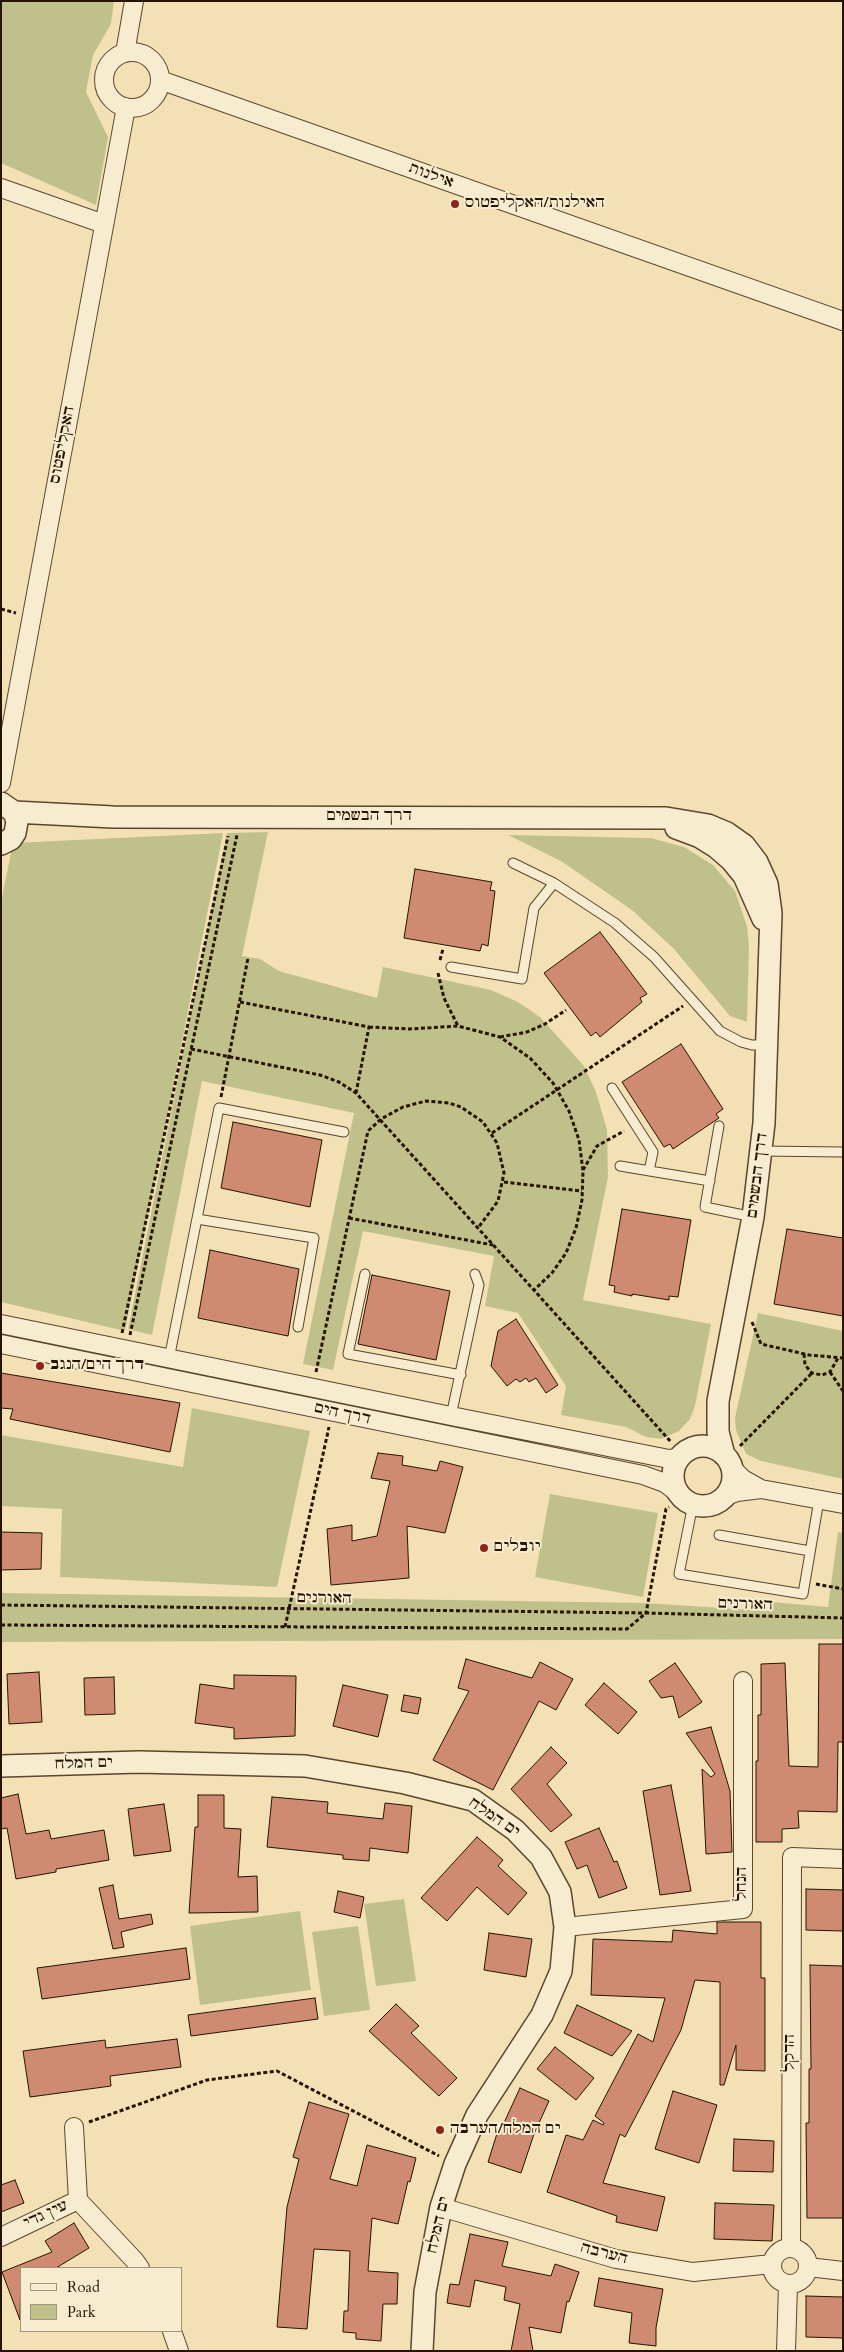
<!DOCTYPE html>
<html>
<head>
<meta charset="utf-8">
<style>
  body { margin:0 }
  #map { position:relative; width:844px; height:2352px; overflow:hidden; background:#f3e1b5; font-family:Cardo,serif }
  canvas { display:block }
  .frame { position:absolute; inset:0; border:2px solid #261300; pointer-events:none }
  .legend { position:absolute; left:20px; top:2267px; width:162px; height:65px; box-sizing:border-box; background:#f7eccf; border:1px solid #a3957c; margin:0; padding:6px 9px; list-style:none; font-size:15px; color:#261300 }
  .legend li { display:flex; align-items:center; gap:10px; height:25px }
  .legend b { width:25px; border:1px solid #a3957c }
</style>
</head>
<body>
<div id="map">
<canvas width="844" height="2352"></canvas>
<div class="frame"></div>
<ul class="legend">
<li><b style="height:6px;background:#f7eccf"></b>Road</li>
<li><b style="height:14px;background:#c0c18a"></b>Park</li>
</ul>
</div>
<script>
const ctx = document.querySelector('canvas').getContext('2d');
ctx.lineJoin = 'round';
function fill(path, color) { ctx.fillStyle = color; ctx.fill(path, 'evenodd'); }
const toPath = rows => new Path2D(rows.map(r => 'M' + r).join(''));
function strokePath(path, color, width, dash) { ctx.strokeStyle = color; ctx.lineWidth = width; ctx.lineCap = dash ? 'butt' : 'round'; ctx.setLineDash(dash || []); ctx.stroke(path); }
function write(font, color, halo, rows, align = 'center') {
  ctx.font = font + ' Cardo,"Frank Ruhl Libre",serif'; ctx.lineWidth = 4; ctx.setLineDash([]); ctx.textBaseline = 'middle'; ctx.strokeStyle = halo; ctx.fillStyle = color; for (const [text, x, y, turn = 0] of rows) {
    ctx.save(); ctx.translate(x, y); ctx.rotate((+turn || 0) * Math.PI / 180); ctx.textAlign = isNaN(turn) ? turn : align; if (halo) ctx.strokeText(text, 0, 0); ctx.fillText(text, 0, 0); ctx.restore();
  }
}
fill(toPath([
  [1,1,114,1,111,24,93,55,86,92,108,137,96,205,1,163],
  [268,832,242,956,260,959,279,971,377,998,383,967,491,990,518,1002,540,1017,584,1066,596,1092,607,1130,608,1177,583,1300,711,1324,695,1406,690,1419,679,1431,661,1439,646,1437,626,1427,561,1415,566,1386,518,1313,485,1306,494,1256,363,1231,333,1370,303,1364,354,1113,202,1081,152,1335,128,1329,227,833],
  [223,833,125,1331,1,1302,1,902,13,843],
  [508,835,651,838,684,847,713,865,735,891,747,926,749,947,747,1022,730,1016,674,949,632,910,561,861],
  [758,1313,843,1331,843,1479,761,1461,746,1454,736,1430,735,1418],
  [192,1408,310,1431,277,1587,60,1577,62,1509,1,1506,1,1435,183,1467],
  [550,1494,658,1513,643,1597,535,1577],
  [838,1532,843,1533,843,1639,1,1642,1,1593,644,1603,769,1611,771,1602,828,1607],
  [404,1899,416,1981,376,1986,364,1904],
  [300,1911,311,1990,200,2005,190,1926],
  [358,1926,370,2010,324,2016,312,1932]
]), '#c0c18a');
const building = toPath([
  [415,869,492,882,490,890,495,891,488,946,482,944,480,951,404,938,415,869],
  [600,932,647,994,640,998,642,1002,600,1037,596,1032,591,1036,544,973,600,932],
  [681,1044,723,1109,716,1114,719,1118,673,1149,670,1144,664,1147,622,1082,681,1044],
  [233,1122,322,1140,310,1207,221,1188,233,1122],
  [622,1209,691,1220,678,1297,669,1296,669,1300,632,1294,632,1296,614,1292,615,1286,609,1285,622,1209],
  [787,1229,843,1238,843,1316,774,1304,787,1229],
  [210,1250,299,1269,288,1336,198,1318,210,1250],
  [372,1275,450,1291,436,1360,358,1344,372,1275],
  [516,1319,558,1385,546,1393,536,1378,529,1382,526,1378,520,1382,516,1379,507,1386,491,1366,498,1331,516,1319],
  [1,1373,180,1403,170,1452,10,1419,13,1409,1,1408,1,1373],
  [378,1453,403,1456,402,1465,437,1471,440,1461,463,1467,445,1533,407,1526,409,1578,331,1585,327,1529,352,1525,352,1541,377,1536,390,1481,371,1478,378,1453],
  [1,1532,42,1533,41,1569,1,1570,1,1532],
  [819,1644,843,1644,843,1742,838,1742,837,1812,798,1811,799,1828,782,1829,782,1842,756,1842,756,1761,758,1761,758,1715,761,1715,761,1664,785,1663,789,1766,818,1767,819,1644],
  [466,1659,532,1678,540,1662,573,1679,556,1710,539,1701,493,1790,433,1760,469,1691,458,1688,466,1659],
  [675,1663,702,1702,679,1718,673,1696,661,1698,649,1681,675,1663],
  [39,1672,42,1722,9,1724,7,1674,39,1672],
  [234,1675,296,1676,295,1736,234,1739,234,1728,195,1723,200,1684,234,1689,234,1675],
  [114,1677,115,1714,85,1715,84,1678,114,1677],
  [604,1683,637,1712,618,1734,585,1705,604,1683],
  [343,1685,388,1695,378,1737,333,1726,343,1685],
  [404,1695,421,1698,418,1714,401,1711,404,1695],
  [711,1727,730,1791,732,1852,706,1854,702,1769,711,1777,715,1774,686,1733,711,1727],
  [551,1747,567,1763,547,1784,572,1815,551,1832,511,1789,551,1747],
  [671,1785,691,1891,660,1895,643,1791,671,1785],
  [18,1794,26,1834,49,1830,51,1839,104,1830,109,1860,56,1869,56,1872,16,1879,7,1828,1,1829,1,1798,18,1794],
  [198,1795,224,1795,224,1828,241,1829,238,1877,257,1876,258,1912,189,1913,195,1827,198,1827,198,1795],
  [272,1797,328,1802,327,1813,383,1819,385,1803,412,1806,408,1853,370,1848,369,1861,343,1859,343,1855,267,1847,272,1797],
  [164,1804,171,1851,134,1856,128,1809,164,1804],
  [599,1828,614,1862,617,1861,627,1888,599,1898,587,1865,577,1869,565,1842,599,1828],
  [477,1837,503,1860,498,1866,527,1893,508,1915,477,1887,447,1921,421,1898,477,1837],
  [113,1885,119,1919,151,1914,153,1924,121,1932,124,1947,113,1949,99,1888,113,1885],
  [806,1889,843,1890,843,1931,806,1930,806,1889],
  [338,1891,364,1897,360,1918,334,1912,338,1891],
  [717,1922,761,1922,761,1978,765,1978,765,2071,736,2070,736,2045,724,2085,720,2085,720,1982,695,1980,681,2030,625,2137,620,2134,603,2183,665,2197,657,2231,616,2222,617,2216,547,2192,566,2135,583,2140,593,2120,603,2125,604,2123,595,2116,638,2034,653,2042,665,1998,591,1995,593,1939,672,1942,673,1930,717,1934,717,1922],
  [489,1933,532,1939,526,1977,484,1970,489,1933],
  [186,1948,190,1979,42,1999,37,1968,186,1948],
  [810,1965,843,1966,843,2218,807,2218,806,2123,809,2123,809,2069,811,2069,810,1965],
  [315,1998,318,2019,191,2036,188,2015,315,1998],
  [396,2004,419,2026,411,2033,457,2078,439,2096,369,2031,396,2004],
  [577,2005,632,2031,612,2056,564,2033,577,2005],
  [177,2039,181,2067,110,2076,111,2086,30,2097,23,2051,105,2040,106,2048,177,2039],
  [555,2047,594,2078,576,2100,537,2069,555,2047],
  [520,2088,549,2101,534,2134,521,2173,488,2162,500,2124,503,2125,520,2088],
  [673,2091,717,2105,699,2163,655,2149,673,2091],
  [309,2102,349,2114,330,2179,357,2186,367,2145,416,2158,410,2182,408,2181,398,2224,372,2218,368,2271,398,2273,397,2304,383,2304,381,2341,356,2339,356,2333,343,2332,344,2311,348,2311,350,2251,314,2249,307,2329,277,2327,287,2207,299,2159,293,2157,309,2102],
  [734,2139,774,2141,773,2172,733,2171,734,2139],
  [15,2180,24,2203,1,2212,1,2185,15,2180],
  [715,2203,774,2205,772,2241,714,2239,715,2203],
  [74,2223,89,2248,56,2268,21,2268,20,2320,2,2272,52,2252,45,2241,74,2223],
  [470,2234,508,2242,502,2266,551,2276,555,2264,579,2272,569,2302,567,2301,561,2333,529,2327,533,2351,511,2351,520,2304,504,2300,506,2287,475,2280,470,2307,447,2303,450,2284,459,2285,470,2234],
  [599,2278,663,2289,656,2328,656,2346,629,2343,632,2313,594,2306,599,2278],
  [806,2296,843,2297,843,2338,806,2337,806,2296]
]);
fill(building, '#cf8b71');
strokePath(building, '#261300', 1);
const service = toPath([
  [513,863,554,883,615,923,654,957,720,1031,741,1042,752,1045,767,1045],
  [451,967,522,979,534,908,554,883],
  [612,1088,653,1152,649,1171],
  [719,1126,705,1207,753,1217],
  [762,1151,843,1152],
  [620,1166,710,1181],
  [197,1219,314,1238,298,1327],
  [365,1274,348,1354,461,1375],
  [169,1359,219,1108,344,1132],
  [451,1416,479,1285,475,1274],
  [693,1504,679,1574,803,1594,819,1500],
  [719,1535,810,1551]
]);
const minor = toPath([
  '104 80a28 28 0 1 1 56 0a28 28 0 1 1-56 0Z',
  [125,53,134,1],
  [160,80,843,321],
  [1,188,104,224],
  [1,783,126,107],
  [1,1324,451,1416,669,1459,679,1458],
  [1,1344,643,1475,665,1483,678,1493],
  [731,1467,743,1479,761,1489,843,1504],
  [723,1497,737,1492,761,1489],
  [565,1927,743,1909,743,1681],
  [78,2200,135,2261,140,2268],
  [441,2207,616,2259,693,2272,772,2264],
  [1,2237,78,2200,74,2127],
  '772 2266a18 18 0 1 1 36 0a18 18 0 1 1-36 0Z',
  [791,2248,792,1857,843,1859],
  [808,2267,843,2271],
  [172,2331,179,2351],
  [786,2351,788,2285]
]);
const tertiary = toPath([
  [1,803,14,812,17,822,15,833,11,839,1,844],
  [14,812,113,817,666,818,708,825,727,833,744,845,757,862,767,884,771,913,764,1123,753,1217,718,1401,718,1432,724,1455],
  [676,828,700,837,716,847,731,860,744,876,763,919],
  '673 1476a30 30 0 1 1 60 0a30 30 0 1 1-60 0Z',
  [1,1766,139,1762,305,1766,405,1783,473,1800,515,1830,541,1857,560,1892,565,1927,561,1971,542,2015,477,2115,455,2164,441,2207,425,2292,422,2351]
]);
strokePath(service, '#59462d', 11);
strokePath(minor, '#59462d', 20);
strokePath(tertiary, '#59462d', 24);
strokePath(toPath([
  [1,609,16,613],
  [440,960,443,949],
  [438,973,444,998,458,1026],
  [240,1002,369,1027,356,1093],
  [369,1027,409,1029,458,1026,500,1037,530,1058,553,1083,569,1111,579,1140,583,1171,582,1200,576,1228,566,1253,552,1273,534,1290],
  [500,1037,527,1032,545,1024,566,1010],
  [191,1049,320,1075,339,1082,356,1093,671,1442],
  [221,1097,248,958],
  [492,1133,683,1006],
  [583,1170,597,1146,624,1131],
  [504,1182,582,1191],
  [349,1218,493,1245],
  [752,1322,761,1344,809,1355,843,1358],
  [122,1333,228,836],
  [130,1335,237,835],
  [804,1354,805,1365,812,1373,822,1375,830,1372,838,1358],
  [316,1372,368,1131,381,1119,403,1107,426,1101,449,1103,461,1107,483,1122,497,1143,504,1173,498,1201,478,1228],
  [830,1372,843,1391],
  [740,1446,812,1373],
  [816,1584,843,1589],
  [1,1605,646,1613,666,1509,669,1507],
  [1,1625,627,1629,646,1613,843,1618],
  [285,1627,329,1427],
  [89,2122,207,2080,277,2071,439,2156]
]), '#261300', 3, [4, 2.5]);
strokePath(service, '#f7eccf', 9);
strokePath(minor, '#f7eccf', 18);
strokePath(tertiary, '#f7eccf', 21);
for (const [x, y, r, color] of [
  [455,204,5,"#8f2418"],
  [40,1366,5,"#8f2418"],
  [484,1548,5,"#8f2418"],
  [440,2130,5,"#8f2418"]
]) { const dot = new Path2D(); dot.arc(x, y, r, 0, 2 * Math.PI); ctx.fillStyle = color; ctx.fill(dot); strokePath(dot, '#f7eccf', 2); }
write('15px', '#261300', '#f7eccf', [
  ["אילנות",431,176,20],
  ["האקליפטוס",63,445,-79],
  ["דרך הבשמים",369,817],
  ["דרך הבשמים",758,1176,-83],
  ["דרך הים",342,1414,12],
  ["האורנים",324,1599,1],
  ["האורנים",745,1605,2],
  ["ים המלח",84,1764,-2],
  ["ים המלח",494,1818,34],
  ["הנחל",743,1884,-90],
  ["הדקל",791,2053,-90],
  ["עין גדי",46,2215,-25],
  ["ים המלח",439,2225,-77],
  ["הערבה",604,2254,15]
]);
write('bold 15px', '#261300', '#f7eccf', [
  ["האילנות/האקליפטוס",465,204],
  ["דרך הים/הנגב",50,1366],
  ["יובלים",494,1548],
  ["ים המלח/הערבה",450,2130]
], 'left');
</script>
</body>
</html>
